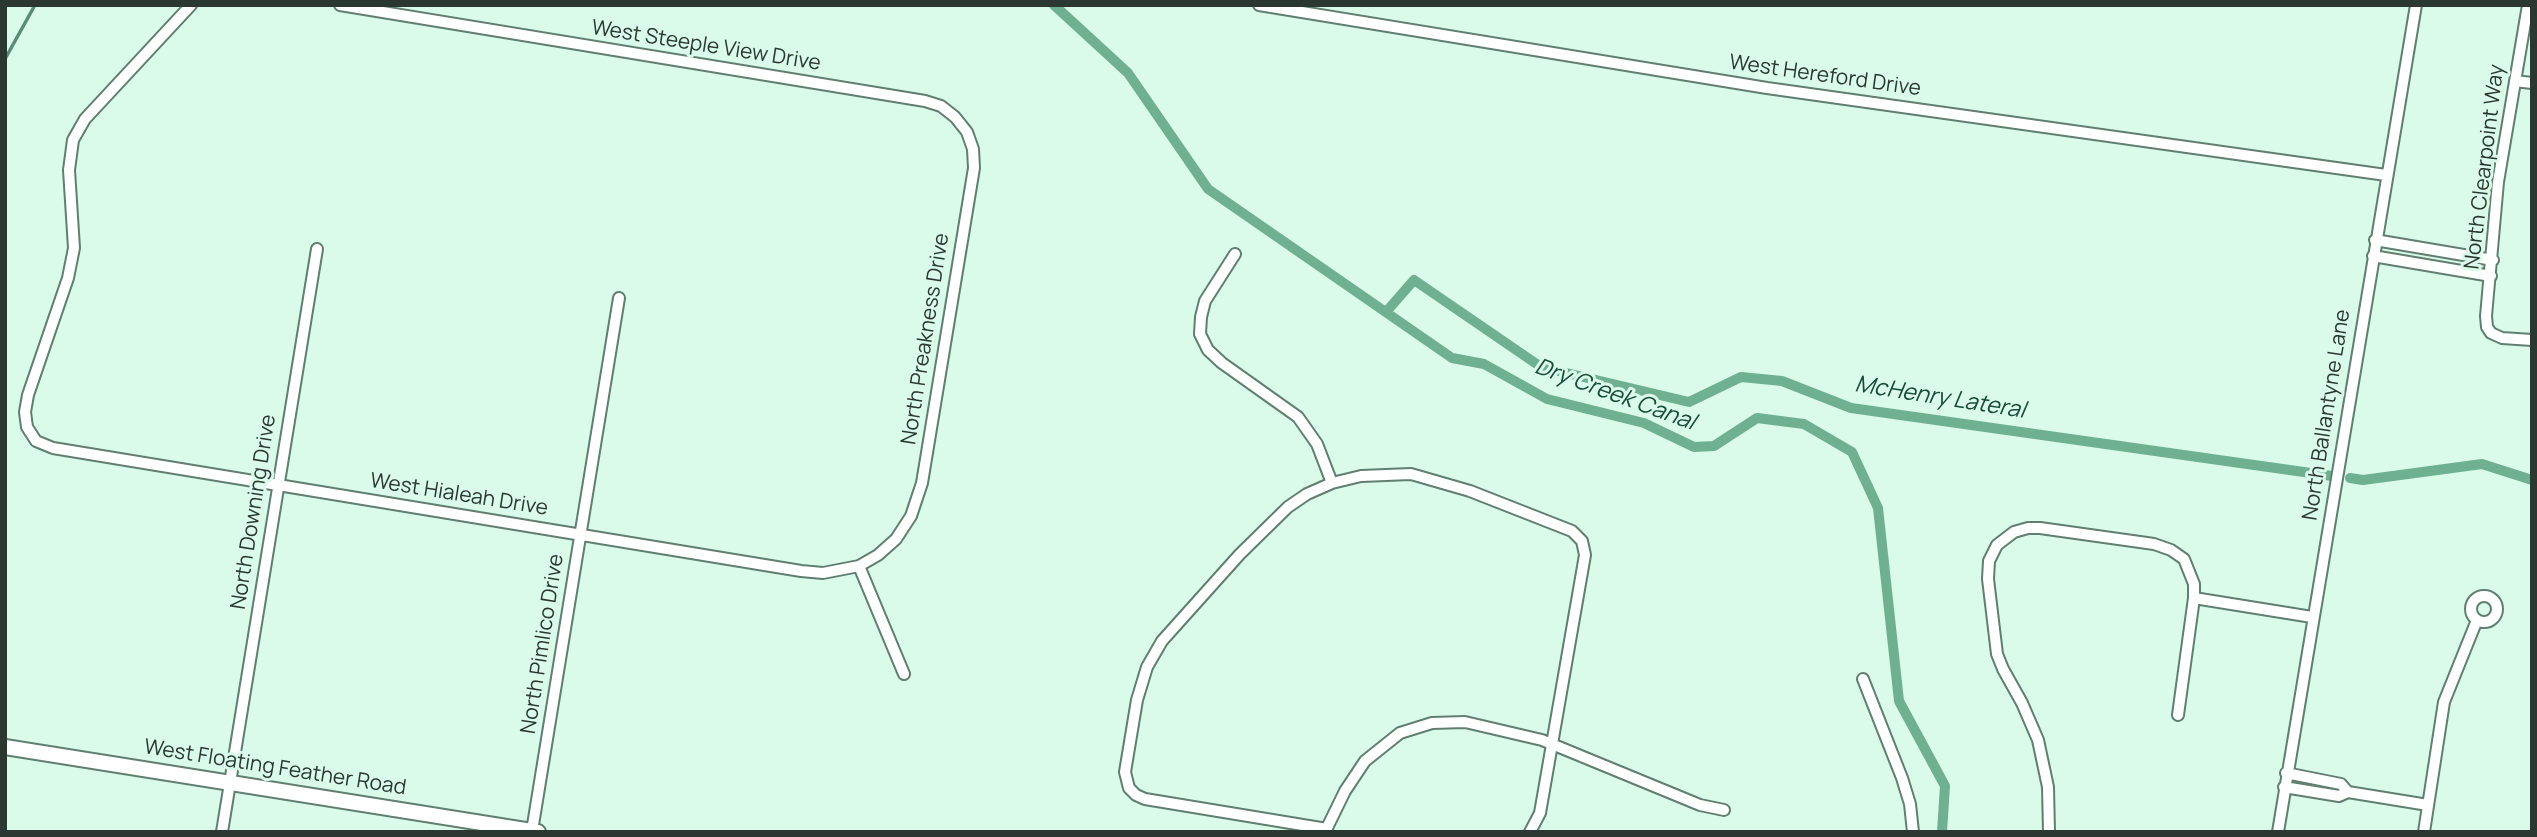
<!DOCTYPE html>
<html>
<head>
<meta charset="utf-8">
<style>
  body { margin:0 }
  #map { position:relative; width:2537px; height:837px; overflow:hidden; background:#dafbea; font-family:Manrope,sans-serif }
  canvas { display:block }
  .frame { position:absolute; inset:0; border:7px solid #2b3831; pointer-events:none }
</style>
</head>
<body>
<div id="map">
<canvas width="2537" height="837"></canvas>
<div class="frame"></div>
</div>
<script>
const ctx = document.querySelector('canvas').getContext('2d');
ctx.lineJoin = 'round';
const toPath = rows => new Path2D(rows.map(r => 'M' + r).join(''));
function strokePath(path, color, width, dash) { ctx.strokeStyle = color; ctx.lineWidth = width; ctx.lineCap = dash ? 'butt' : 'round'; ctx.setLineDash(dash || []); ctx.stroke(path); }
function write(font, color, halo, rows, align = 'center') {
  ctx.font = font + ' Manrope,sans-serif'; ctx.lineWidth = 6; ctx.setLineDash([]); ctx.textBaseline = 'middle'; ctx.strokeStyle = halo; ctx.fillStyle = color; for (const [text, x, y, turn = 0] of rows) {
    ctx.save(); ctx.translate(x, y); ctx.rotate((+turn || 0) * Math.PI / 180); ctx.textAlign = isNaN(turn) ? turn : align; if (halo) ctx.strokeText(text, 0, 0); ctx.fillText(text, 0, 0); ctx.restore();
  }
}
strokePath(toPath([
  [5,59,35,5]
]), '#5b8c75', 3.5);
strokePath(toPath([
  [1054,5,1128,73,1208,189,1452,358,1484,364,1547,399,1644,423,1694,447,1714,446,1757,418,1804,424,1852,452,1878,508,1899,701,1945,786,1942,832],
  [1386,312,1414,280,1541,367,1689,402,1741,377,1782,381,1851,408,2332,476],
  [2350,478,2363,480,2482,464,2532,480]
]), '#6fb092', 10);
const minor = toPath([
  [191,5,85,119,73,140,69,170,74,248,68,278,28,395,25,412,27,427,36,441,53,448,801,571,823,573,859,566,878,555,896,539,911,516,922,483,974,168,973,149,967,132,955,117,941,106,925,101,340,5],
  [1259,5,1767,88,2386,175],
  [2528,5,2498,182,2486,316,2487,327,2491,333,2502,338,2532,340],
  [2515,81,2532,83],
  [2375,240,2493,260],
  [1235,254,1205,301,1201,317,1200,334,1208,350,1222,363,1298,417,1317,444,1332,483,1361,476,1411,474,1470,491,1572,531,1582,541,1585,555,1540,813,1530,832],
  [2373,256,2491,276],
  [859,566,904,674],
  '2471 609a13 13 0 1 1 26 0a13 13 0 1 1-26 0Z',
  [2194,598,2312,617],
  [1863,679,1902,778,1910,804,1913,832],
  [2284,787,2339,796,2348,792,2341,784,2286,773],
  [2348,792,2428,805],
  [1327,829,1145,799,1136,795,1129,788,1125,772,1137,700,1147,667,1162,641,1240,554,1288,507,1307,494,1332,483],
  [532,831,619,298],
  [222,832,317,249],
  [1325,832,1345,791,1365,761,1400,733,1432,723,1465,722,1542,740,1700,805,1724,810],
  [2049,832,2048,787,2038,740,2022,703,2003,669,1997,654,1988,579,1989,561,1997,545,2014,532,2028,528,2040,528,2154,544,2171,550,2184,559,2194,584,2194,598,2178,715],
  [2278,832,2416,5],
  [2424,832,2444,702,2477,620]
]);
const major = toPath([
  [5,747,538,832]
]);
strokePath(minor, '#617f70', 14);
strokePath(major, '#617f70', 18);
strokePath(minor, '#fff', 10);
strokePath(major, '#fff', 14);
write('21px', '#2b3831', '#dafbea', [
  ["West Steeple View Drive",706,46,9],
  ["West Hereford Drive",1825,76,8],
  ["North Clearpoint Way",2485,167,-83],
  ["North Preakness Drive",926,339,-81],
  ["North Ballantyne Lane",2327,415,-81],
  ["West Hialeah Drive",459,495,9],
  ["North Downing Drive",254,512,-81],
  ["North Pimlico Drive",543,644,-81],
  ["West Floating Feather Road",275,768,9]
]);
write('italic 23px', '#194c38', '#dafbea', [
  ["Dry Creek Canal",1615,395,20],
  ["McHenry Lateral",1940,398,9]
]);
</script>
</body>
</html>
